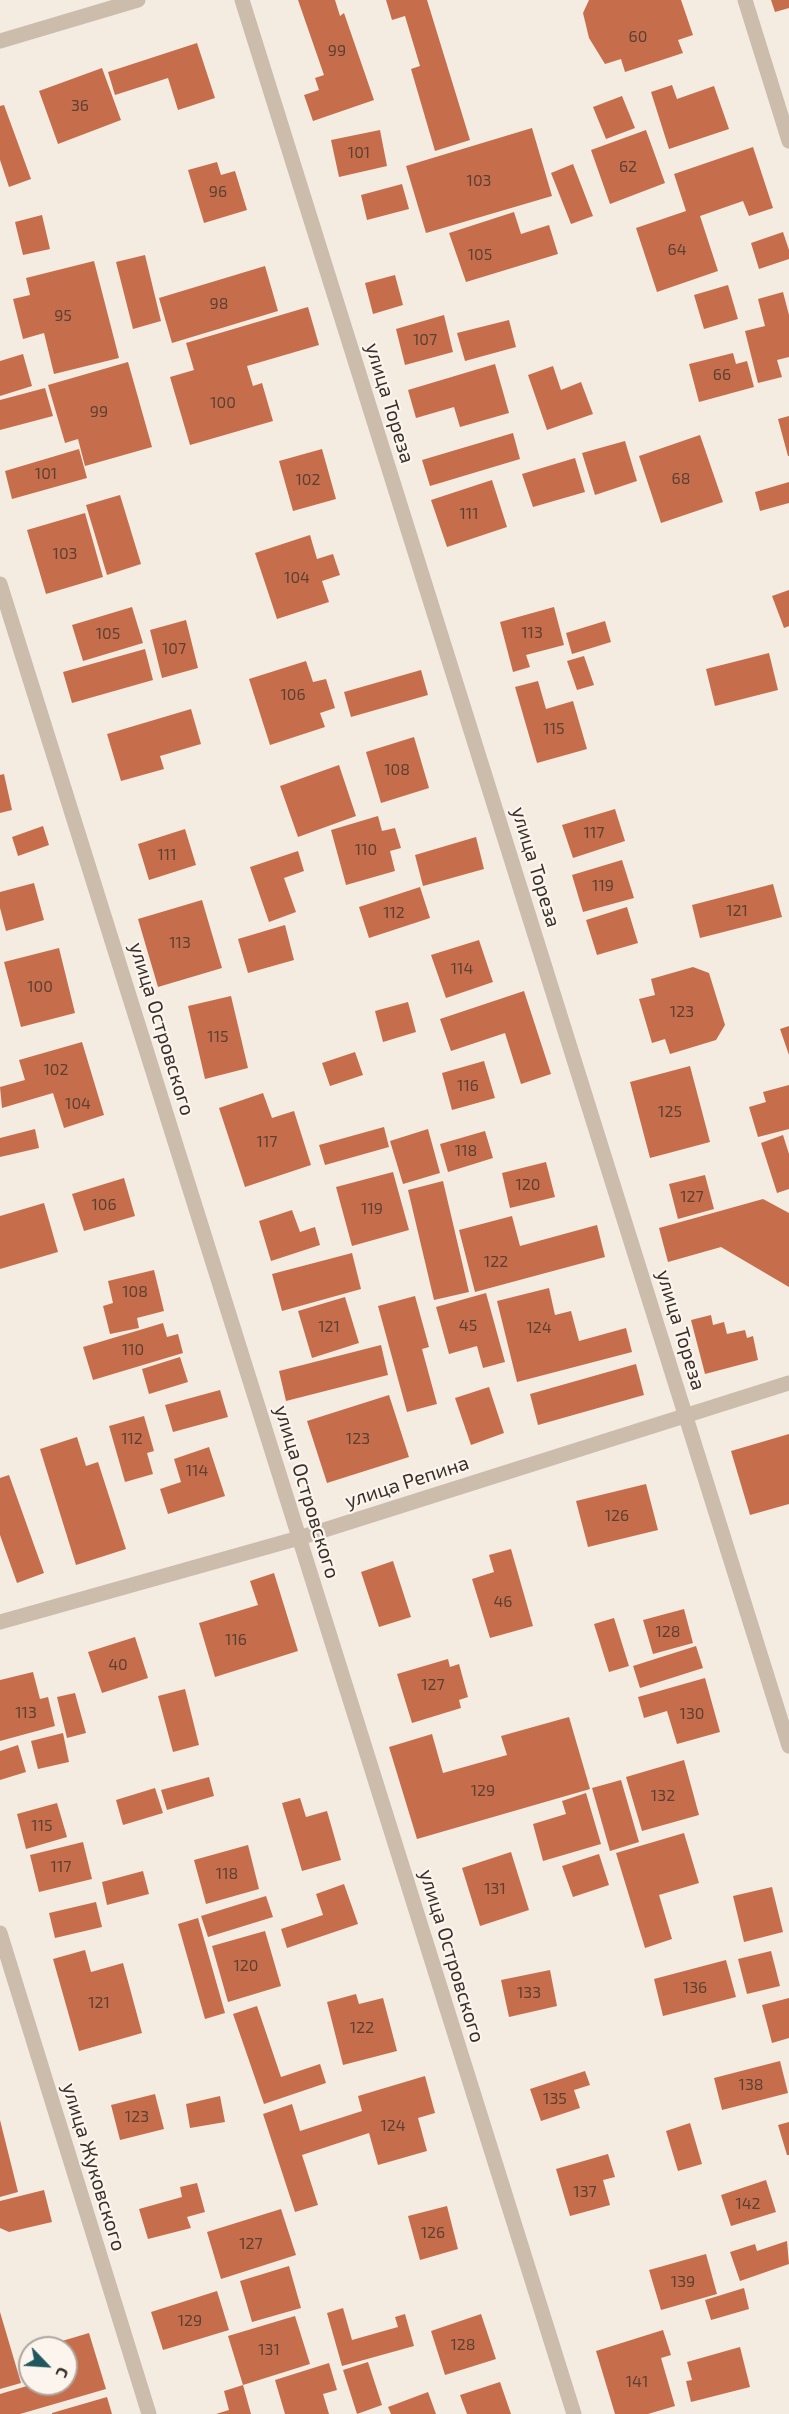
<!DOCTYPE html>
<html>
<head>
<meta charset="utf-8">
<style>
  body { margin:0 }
  #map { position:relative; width:789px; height:2414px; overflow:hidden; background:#f4ebe1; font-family:"Exo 2",sans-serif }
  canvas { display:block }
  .north { position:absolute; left:18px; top:2336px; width:60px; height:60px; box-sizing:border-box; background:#fbf5ee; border:2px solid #aea6a0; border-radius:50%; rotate:115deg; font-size:16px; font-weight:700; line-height:24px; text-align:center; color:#3a302b }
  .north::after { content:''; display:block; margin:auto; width:21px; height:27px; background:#20575d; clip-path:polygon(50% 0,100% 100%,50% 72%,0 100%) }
</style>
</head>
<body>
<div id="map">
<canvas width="789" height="2414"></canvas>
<div class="north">С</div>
</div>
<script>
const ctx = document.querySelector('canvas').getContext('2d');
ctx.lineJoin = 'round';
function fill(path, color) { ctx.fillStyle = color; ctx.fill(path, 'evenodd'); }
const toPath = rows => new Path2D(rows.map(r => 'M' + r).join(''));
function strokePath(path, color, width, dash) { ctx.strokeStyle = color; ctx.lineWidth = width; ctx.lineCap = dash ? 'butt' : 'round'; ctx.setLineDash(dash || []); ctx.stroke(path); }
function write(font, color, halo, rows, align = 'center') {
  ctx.font = font + ' "Exo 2",sans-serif'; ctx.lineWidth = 4.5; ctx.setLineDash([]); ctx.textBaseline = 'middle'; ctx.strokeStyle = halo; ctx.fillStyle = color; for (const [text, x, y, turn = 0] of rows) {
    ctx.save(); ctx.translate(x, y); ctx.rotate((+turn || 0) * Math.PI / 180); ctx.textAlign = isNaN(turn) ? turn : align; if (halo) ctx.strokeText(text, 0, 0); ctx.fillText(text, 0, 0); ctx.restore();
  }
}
fill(toPath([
  [298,0,335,0,340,16,344,13,374,100,313,121,304,95,319,90,315,78,324,75],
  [386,0,427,0,470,140,435,151,411,69,420,66,405,16,392,20],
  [589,0,681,0,693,35,678,40,683,53,625,72,621,59,605,64,589,38,583,13],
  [771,0,789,0,789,8,775,12],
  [197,43,215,98,178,110,168,78,115,95,108,72],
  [102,68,121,120,58,144,39,91],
  [672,85,677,99,714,86,729,129,669,149,651,92],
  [622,96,635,128,606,139,593,107],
  [4,105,31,179,9,187,0,160,0,106],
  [532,128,552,196,426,233,406,166],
  [380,130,387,166,339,177,331,140],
  [646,130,665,183,610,204,591,150],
  [753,147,773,208,749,216,743,201,700,216,718,271,657,292,636,228,686,211,674,174],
  [217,162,221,175,235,171,247,210,204,223,188,170],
  [573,164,593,216,571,224,551,173],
  [402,184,409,209,367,220,361,195],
  [514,212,521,234,549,225,558,254,466,282,449,233],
  [42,215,50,249,23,255,15,222],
  [783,232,789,250,789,259,759,269,751,243],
  [145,255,161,321,133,329,116,262],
  [94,261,119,358,54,374,44,333,23,339,13,299,30,295,26,278],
  [265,266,278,311,172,343,159,298],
  [395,275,403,305,373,314,365,283],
  [728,285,738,319,704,329,694,295],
  [783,292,789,315,789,357,777,360,782,377,758,383,745,331,765,326,758,299],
  [308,307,319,345,247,366,253,386,262,383,273,421,190,445,170,377,194,370,186,343],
  [444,315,453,352,405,365,396,329],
  [509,320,516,347,465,361,457,333],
  [733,353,736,364,747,361,754,387,699,402,689,364],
  [23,354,32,386,0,396,0,361],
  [128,362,152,447,85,466,78,439,65,443,48,385],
  [495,364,509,413,460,427,454,407,416,418,408,390],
  [553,366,561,390,581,382,593,414,547,430,528,375],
  [45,388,53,416,0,430,0,400],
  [789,416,789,456,788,456,778,419],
  [513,433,520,459,430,486,422,460],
  [700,435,723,502,661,523,639,456],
  [625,441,637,481,595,495,582,453],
  [79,449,87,478,12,499,5,471],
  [322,449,336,499,293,511,279,461],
  [575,458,585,492,533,507,522,474],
  [492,480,507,527,447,547,431,500],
  [789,482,789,503,760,511,755,492],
  [120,495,141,564,107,575,86,505],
  [85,513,103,577,46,594,27,530],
  [310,535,317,559,333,554,340,575,322,581,329,602,277,619,255,553],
  [789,590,789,626,784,628,772,596],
  [132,607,143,643,83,661,72,625],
  [554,607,564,645,526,655,530,667,513,672,500,622],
  [186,620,198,668,162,678,150,630],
  [605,621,611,642,572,654,566,633],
  [145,649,153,680,72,703,63,672],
  [769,653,778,690,715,706,706,669],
  [584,656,594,685,577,690,567,661],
  [306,661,313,682,326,679,335,708,320,713,325,727,270,745,249,679],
  [421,670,428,695,351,717,344,692],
  [538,681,546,709,573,701,587,749,537,763,515,687],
  [191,709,201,744,160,756,164,769,121,781,107,734],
  [414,737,429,788,381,803,366,752],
  [339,765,356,816,298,837,280,786],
  [4,774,12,810,0,813,0,775],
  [615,809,625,841,573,858,562,825],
  [378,816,382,831,395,828,401,848,390,851,395,871,346,885,331,830],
  [43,826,49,845,18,856,12,837],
  [185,829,196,865,149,880,138,844],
  [476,837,484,869,423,886,415,855],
  [298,851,304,871,284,878,296,912,269,922,250,867],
  [622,860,634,898,583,912,572,875],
  [34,883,44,920,6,931,0,908,0,892],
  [773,884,782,917,700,938,692,905],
  [420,887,430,918,369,938,359,907],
  [202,900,222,968,158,987,138,919],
  [627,907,638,943,597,955,586,920],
  [285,925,294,960,248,973,238,939],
  [479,940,493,982,446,998,431,955],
  [59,948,75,1013,21,1027,4,962],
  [693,967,709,973,725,1025,716,1040,670,1054,665,1039,652,1043,639,999,655,995,651,979],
  [524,991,551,1074,521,1084,505,1033,451,1051,440,1019],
  [231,996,248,1068,205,1079,188,1006],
  [408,1002,416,1032,383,1042,375,1011],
  [789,1026,789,1055,780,1029],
  [82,1042,104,1115,64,1128,53,1093,2,1108,0,1087,25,1080,19,1060],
  [355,1052,363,1075,330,1086,322,1063],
  [484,1061,495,1098,452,1110,442,1073],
  [690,1066,710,1142,650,1158,630,1082],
  [789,1085,789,1129,758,1137,749,1107,766,1102,763,1092],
  [263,1093,272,1118,294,1111,311,1165,245,1187,219,1108],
  [384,1127,389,1147,325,1165,319,1145],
  [35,1129,39,1148,0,1157,0,1138],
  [428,1129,440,1173,403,1184,390,1141],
  [485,1131,493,1158,448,1172,440,1144],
  [783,1135,789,1154,789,1189,777,1193,761,1143],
  [546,1162,555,1197,510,1208,502,1173],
  [393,1172,409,1230,352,1246,336,1187],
  [705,1175,714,1209,678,1219,669,1184],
  [124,1178,135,1216,84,1231,72,1194],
  [443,1181,469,1292,434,1300,408,1190],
  [763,1199,789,1213,789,1287,721,1247,668,1262,659,1228],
  [44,1203,58,1252,0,1269,0,1216],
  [292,1210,300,1232,315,1227,320,1245,271,1261,259,1221],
  [512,1216,520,1246,597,1225,605,1257,475,1292,459,1230],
  [352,1253,361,1289,282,1311,272,1274],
  [154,1270,164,1311,137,1318,139,1328,110,1334,103,1306,113,1303,108,1281],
  [549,1288,555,1315,571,1311,579,1341,626,1328,632,1352,517,1382,497,1301],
  [486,1293,505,1362,483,1368,477,1346,449,1354,436,1307],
  [415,1296,429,1347,422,1349,437,1404,407,1412,378,1306],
  [345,1297,359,1343,312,1358,298,1311],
  [711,1315,713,1325,724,1322,727,1334,745,1330,747,1338,753,1336,758,1360,705,1374,691,1320],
  [163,1323,167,1337,178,1334,183,1353,93,1380,83,1347],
  [381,1345,388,1375,286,1401,279,1371],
  [180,1357,188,1382,149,1394,142,1369],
  [636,1364,644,1395,538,1425,530,1394],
  [489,1387,504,1433,471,1445,455,1398],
  [220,1390,228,1417,173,1432,165,1405],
  [389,1395,409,1457,327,1483,307,1421],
  [144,1416,154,1451,147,1453,153,1474,125,1482,109,1426],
  [789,1434,789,1504,750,1515,731,1451],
  [77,1437,86,1466,98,1462,126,1549,76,1565,40,1449],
  [209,1447,225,1496,168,1514,160,1489,181,1482,174,1459],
  [9,1475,44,1573,17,1583,0,1535,0,1478],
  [646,1484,658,1530,588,1547,576,1501],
  [511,1549,533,1626,490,1638,472,1579,494,1572,489,1555],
  [393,1561,411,1617,379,1627,361,1572],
  [274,1573,298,1651,215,1677,199,1623,258,1605,250,1581],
  [684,1609,693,1643,653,1654,643,1620],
  [614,1618,629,1666,609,1672,594,1624],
  [135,1637,148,1678,102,1693,88,1652],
  [696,1646,703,1668,640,1688,633,1666],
  [448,1659,450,1667,459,1664,468,1697,459,1700,461,1708,412,1723,397,1674],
  [33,1672,40,1699,48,1697,55,1726,0,1741,0,1680],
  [705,1678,720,1732,677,1744,667,1711,644,1718,638,1697],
  [185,1689,199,1745,173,1752,158,1696],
  [75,1693,86,1733,67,1738,57,1697],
  [569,1717,590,1789,417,1839,389,1747,432,1734,443,1773,507,1755,501,1736],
  [63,1733,69,1762,38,1769,31,1741],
  [18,1745,26,1772,0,1780,0,1751],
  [684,1760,699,1815,642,1831,626,1777],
  [209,1777,214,1796,167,1810,161,1790],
  [621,1780,639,1842,610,1851,592,1788],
  [155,1788,163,1813,123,1825,116,1800],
  [586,1793,601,1844,543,1861,533,1824,566,1814,562,1801],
  [300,1798,306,1817,327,1811,341,1860,302,1871,282,1803],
  [57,1803,67,1837,26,1849,17,1814],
  [684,1833,699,1883,659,1895,672,1939,645,1948,616,1853],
  [83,1842,92,1879,39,1892,30,1855],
  [248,1845,259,1889,206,1904,194,1860],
  [511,1852,529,1910,480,1926,462,1868],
  [599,1854,609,1885,573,1897,562,1866],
  [143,1871,149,1894,107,1905,102,1882],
  [344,1884,358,1924,287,1948,281,1929,323,1915,316,1894],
  [772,1887,783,1932,744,1942,733,1896],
  [266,1896,273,1917,208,1937,201,1916],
  [96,1902,102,1927,55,1938,49,1913],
  [198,1918,225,2013,205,2019,178,1924],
  [265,1931,281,1986,228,2002,212,1946],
  [85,1950,91,1972,123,1963,142,2033,79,2051,53,1959],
  [771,1951,780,1986,747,1994,738,1959],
  [726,1960,736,1997,663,2016,654,1979],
  [550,1970,557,2006,509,2017,501,1980],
  [356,1994,359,2004,383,1998,397,2051,343,2065,327,2002],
  [789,1998,789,2038,772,2043,762,2005],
  [257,2006,281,2077,320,2064,326,2083,264,2104,233,2014],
  [780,2061,788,2093,722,2110,714,2078],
  [585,2071,590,2085,574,2090,580,2108,541,2121,530,2089],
  [425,2076,435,2113,418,2118,427,2151,378,2165,369,2133,302,2155,318,2205,295,2212,263,2114,292,2104,300,2131,362,2111,358,2096],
  [155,2094,164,2129,120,2140,111,2105],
  [220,2096,225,2122,190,2128,186,2104],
  [0,2120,18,2192,0,2197],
  [789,2122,789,2155,787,2155,778,2125],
  [690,2123,702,2164,678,2171,666,2131],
  [608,2154,615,2177,603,2180,610,2205,570,2216,556,2169],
  [766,2180,776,2212,731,2226,721,2195],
  [197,2183,205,2212,187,2217,191,2228,148,2239,139,2209,182,2197,180,2187],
  [44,2190,52,2222,9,2232,0,2228,0,2201],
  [447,2206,458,2249,420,2260,408,2216],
  [281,2209,296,2255,221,2279,207,2232],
  [787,2241,789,2264,740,2281,730,2252,755,2244,757,2251],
  [706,2254,717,2294,661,2310,649,2270],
  [289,2266,301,2308,252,2322,240,2281],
  [744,2288,749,2309,711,2320,705,2300],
  [217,2291,229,2330,163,2350,151,2312],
  [343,2308,352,2340,398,2327,395,2317,405,2314,414,2346,342,2366,327,2313],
  [0,2312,21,2383,0,2389],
  [481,2314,496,2359,445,2375,431,2331],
  [295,2316,310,2364,243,2385,251,2414,216,2414,229,2410,224,2391,243,2385,228,2336],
  [663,2330,671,2355,661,2358,675,2406,648,2414,615,2414,596,2351],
  [89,2333,106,2389,20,2414,0,2414,0,2394,27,2386,24,2377,30,2375,30,2384,66,2384,66,2365,68,2364,66,2348,64,2348,62,2341],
  [740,2347,750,2387,691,2402,686,2381,692,2380,687,2362],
  [368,2362,382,2405,357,2414,343,2370],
  [329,2363,337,2390,323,2394,329,2414,285,2414,275,2380],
  [500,2382,511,2414,467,2414,460,2395],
  [428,2392,436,2414,391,2414,388,2407],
  [107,2397,112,2414,52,2414,52,2413]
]), '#c66e4c');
strokePath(toPath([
  [242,0,789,1746],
  [745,0,789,141],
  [0,41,138,0],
  [0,584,574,2414],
  [0,1622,299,1538,789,1383],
  [0,1933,149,2414]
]), '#ccbcac', 15);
write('16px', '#5d4033', null, [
  ["60",638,37],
  ["99",337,51],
  ["36",80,106],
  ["101",359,153],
  ["62",628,167],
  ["103",479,181],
  ["96",218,192],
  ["64",677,250],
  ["105",480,255],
  ["98",219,304],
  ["95",63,316],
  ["107",425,340],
  ["66",722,375],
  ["100",223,403],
  ["99",99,412],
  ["101",46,474],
  ["68",681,479],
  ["102",308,480],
  ["111",469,514],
  ["103",65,554],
  ["104",297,578],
  ["113",532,633],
  ["105",108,634],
  ["107",174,649],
  ["106",293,695],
  ["115",554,729],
  ["108",397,770],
  ["117",594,833],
  ["110",366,850],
  ["111",167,855],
  ["119",603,886],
  ["121",737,911],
  ["112",394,913],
  ["113",180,943],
  ["114",462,969],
  ["100",40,987],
  ["123",682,1012],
  ["115",218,1037],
  ["102",56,1070],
  ["116",468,1086],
  ["104",78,1104],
  ["125",670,1112],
  ["117",267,1142],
  ["118",466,1151],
  ["120",528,1185],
  ["127",692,1197],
  ["106",104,1205],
  ["119",372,1209],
  ["122",496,1262],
  ["108",135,1292],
  ["45",468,1326],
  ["121",329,1327],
  ["124",539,1328],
  ["110",133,1350],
  ["112",132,1439],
  ["123",358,1439],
  ["114",197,1471],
  ["126",617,1516],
  ["46",503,1602],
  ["128",668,1632],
  ["116",236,1640],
  ["40",118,1665],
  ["127",433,1685],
  ["113",26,1713],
  ["130",692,1714],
  ["129",483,1791],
  ["132",663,1796],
  ["115",42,1826],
  ["117",61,1867],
  ["118",227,1874],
  ["131",495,1889],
  ["120",246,1966],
  ["136",695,1988],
  ["133",529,1993],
  ["121",99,2003],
  ["122",362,2028],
  ["138",751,2085],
  ["135",555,2099],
  ["123",137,2117],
  ["124",393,2126],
  ["137",585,2192],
  ["142",748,2204],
  ["126",433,2233],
  ["127",251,2244],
  ["139",683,2282],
  ["129",190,2321],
  ["128",463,2345],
  ["131",269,2350],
  ["141",637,2382]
]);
write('20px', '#3a302b', '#fbf5ee', [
  ["улица Тореза",390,403,73],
  ["улица Тореза",536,867,73],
  ["улица Островского",162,1029,73],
  ["улица Тореза",681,1330,73],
  ["улица Репина",407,1482,-18],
  ["улица Островского",307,1492,73],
  ["улица Островского",452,1956,73],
  ["улица Жуковского",94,2167,73]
]);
</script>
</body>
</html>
